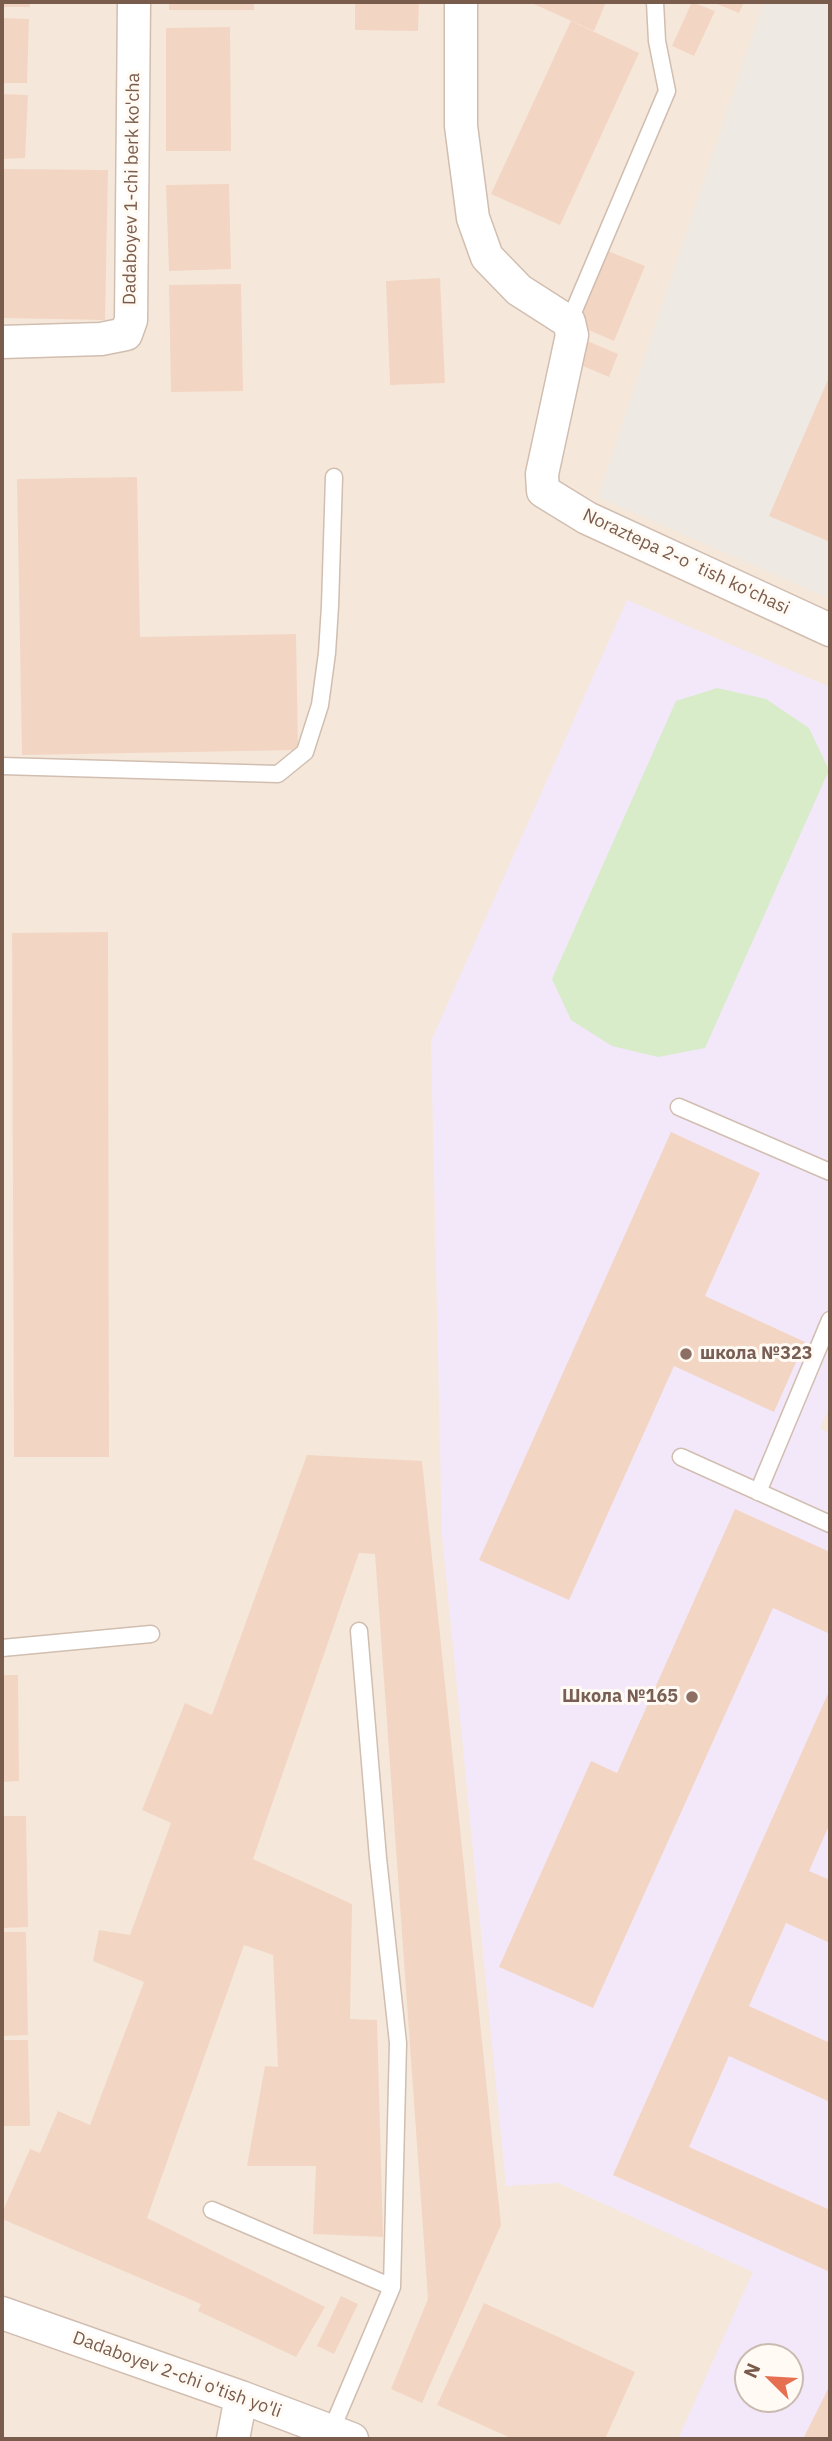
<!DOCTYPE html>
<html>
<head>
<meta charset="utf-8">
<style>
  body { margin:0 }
  #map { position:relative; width:832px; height:2441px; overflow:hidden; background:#fdf6ec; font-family:"IBM Plex Sans",sans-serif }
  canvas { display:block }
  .frame { position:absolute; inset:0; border:4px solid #7a5c4d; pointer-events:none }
  .north { position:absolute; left:734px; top:2343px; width:70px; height:70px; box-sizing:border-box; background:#fffaf3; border:2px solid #cabbb1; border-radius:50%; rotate:294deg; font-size:19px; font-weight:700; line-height:28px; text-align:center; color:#7a5c4d }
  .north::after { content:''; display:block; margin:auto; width:24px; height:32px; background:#e76f51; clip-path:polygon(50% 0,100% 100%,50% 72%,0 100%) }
</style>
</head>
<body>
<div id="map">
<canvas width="832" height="2441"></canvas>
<div class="frame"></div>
<div class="north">N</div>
</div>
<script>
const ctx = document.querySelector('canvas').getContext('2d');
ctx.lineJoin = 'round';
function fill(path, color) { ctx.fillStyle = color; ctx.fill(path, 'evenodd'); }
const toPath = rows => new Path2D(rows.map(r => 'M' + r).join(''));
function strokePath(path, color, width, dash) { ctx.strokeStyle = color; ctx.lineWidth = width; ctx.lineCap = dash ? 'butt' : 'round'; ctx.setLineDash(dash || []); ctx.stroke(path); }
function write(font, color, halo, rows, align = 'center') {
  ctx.font = font + ' "IBM Plex Sans",sans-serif'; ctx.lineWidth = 6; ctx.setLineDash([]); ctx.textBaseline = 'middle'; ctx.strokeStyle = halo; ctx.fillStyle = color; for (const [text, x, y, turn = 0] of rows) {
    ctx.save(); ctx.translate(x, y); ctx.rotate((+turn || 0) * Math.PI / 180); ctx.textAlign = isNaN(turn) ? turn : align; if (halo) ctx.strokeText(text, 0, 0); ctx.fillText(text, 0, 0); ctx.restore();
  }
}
fill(toPath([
  [2,2,830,2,830,2439,2,2439],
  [748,2357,790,2357,790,2399,748,2399]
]), '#f5e8da');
fill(toPath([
  [764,2,830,2,830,599,598,497]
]), '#efe9e4');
fill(toPath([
  [627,600,830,687,830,1406,820,1428,830,1434,830,2439,678,2439,753,2272,558,2183,506,2186,442,1535,431,1041],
  [748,2357,790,2357,790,2399,748,2399]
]), '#f3e8fa');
fill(toPath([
  [717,688,766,699,809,728,829,770,705,1048,658,1057,612,1046,571,1020,552,979,676,701]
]), '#d8ecc9');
fill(toPath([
  [2,2,30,2,30,7,2,7],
  [169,2,254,2,254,10,169,10],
  [355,2,419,2,418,31,355,30],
  [529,2,606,2,594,31],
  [692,2,715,11,694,56,672,46],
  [712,2,744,2,739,13],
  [2,18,29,19,27,83,2,83],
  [571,21,639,53,560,225,491,194],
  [230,27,231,151,166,151,166,28],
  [2,94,28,95,25,158,2,159],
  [2,169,108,170,105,320,2,318],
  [229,184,231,269,169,271,166,185],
  [608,251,645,266,614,341,577,325],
  [440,278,445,383,390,385,386,281],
  [241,284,243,391,171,392,169,285],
  [580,338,618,354,609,377,571,361],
  [830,375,830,542,769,516],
  [137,477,140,637,296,634,298,750,22,755,17,479],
  [108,932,109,1457,14,1457,12,933],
  [671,1132,760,1173,705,1296,805,1342,774,1412,674,1366,569,1600,479,1560],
  [307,1455,422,1461,501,2225,422,2403,391,2389,428,2299,375,1554,359,1553,253,1859,352,1904,350,2019,377,2020,383,2237,313,2234,316,2166,247,2166,265,2066,278,2067,273,1955,244,1945,147,2218,325,2307,296,2357,198,2311,201,2304,2,2219,2,2213,30,2149,40,2153,58,2111,90,2125,144,1982,93,1961,99,1930,130,1935,171,1823,142,1810,185,1703,212,1715],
  [735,1509,830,1552,830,1634,773,1608,593,2008,499,1967,591,1761,617,1773],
  [2,1675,18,1675,19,1781,2,1782],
  [830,1689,830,1823,809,1871,830,1880,830,1943,786,1923,749,2006,830,2043,830,2102,729,2056,689,2147,830,2210,830,2272,613,2175],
  [2,1816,26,1816,28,1927,2,1928],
  [2,1932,26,1932,28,2035,2,2036],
  [2,2040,28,2040,30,2126,2,2126],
  [341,2296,358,2304,334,2354,317,2346],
  [484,2303,635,2372,605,2439,513,2439,437,2405],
  [830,2385,830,2439,803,2439]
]), '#f3d5c3');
const lane = toPath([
  [569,322,667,91,657,41,655,2],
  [2,766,278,774,305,752,320,705,327,653,330,606,334,477],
  [679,1107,830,1172],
  [681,1457,830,1524],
  [758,1492,830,1320],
  [359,1631,378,1858,398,2043,392,2287],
  [2,1648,151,1634],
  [212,2210,392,2287,331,2431]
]);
const street = toPath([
  [461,2,461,126,473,218,487,257,519,290,569,322,572,335,542,474,543,491,587,518,830,630],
  [2,342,101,339,126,334,131,320,134,2],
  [2,2313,241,2397,352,2439],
  [233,2439,241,2397]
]);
strokePath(lane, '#d1beb0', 19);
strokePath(street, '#d1beb0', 35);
strokePath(lane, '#fff', 16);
strokePath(street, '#fff', 32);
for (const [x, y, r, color] of [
  [686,1354,7,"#8d6e63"],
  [692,1697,7,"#8d6e63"]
]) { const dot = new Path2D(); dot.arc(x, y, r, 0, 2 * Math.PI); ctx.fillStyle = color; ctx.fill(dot); strokePath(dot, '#fffaf3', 2.5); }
write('18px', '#7a5c4d', '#fffaf3', [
  ["Dadaboyev 1-chi berk ko'cha",132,189,-89],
  ["Noraztepa 2-oʻtish ko'chasi",686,562,25],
  ["Dadaboyev 2-chi o'tish yo'li",177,2375,20]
]);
write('bold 18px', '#785e54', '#fffaf3', [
  ["школа №323",700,1354],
  ["Школа №165",678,1697,"right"]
], 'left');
</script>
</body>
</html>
